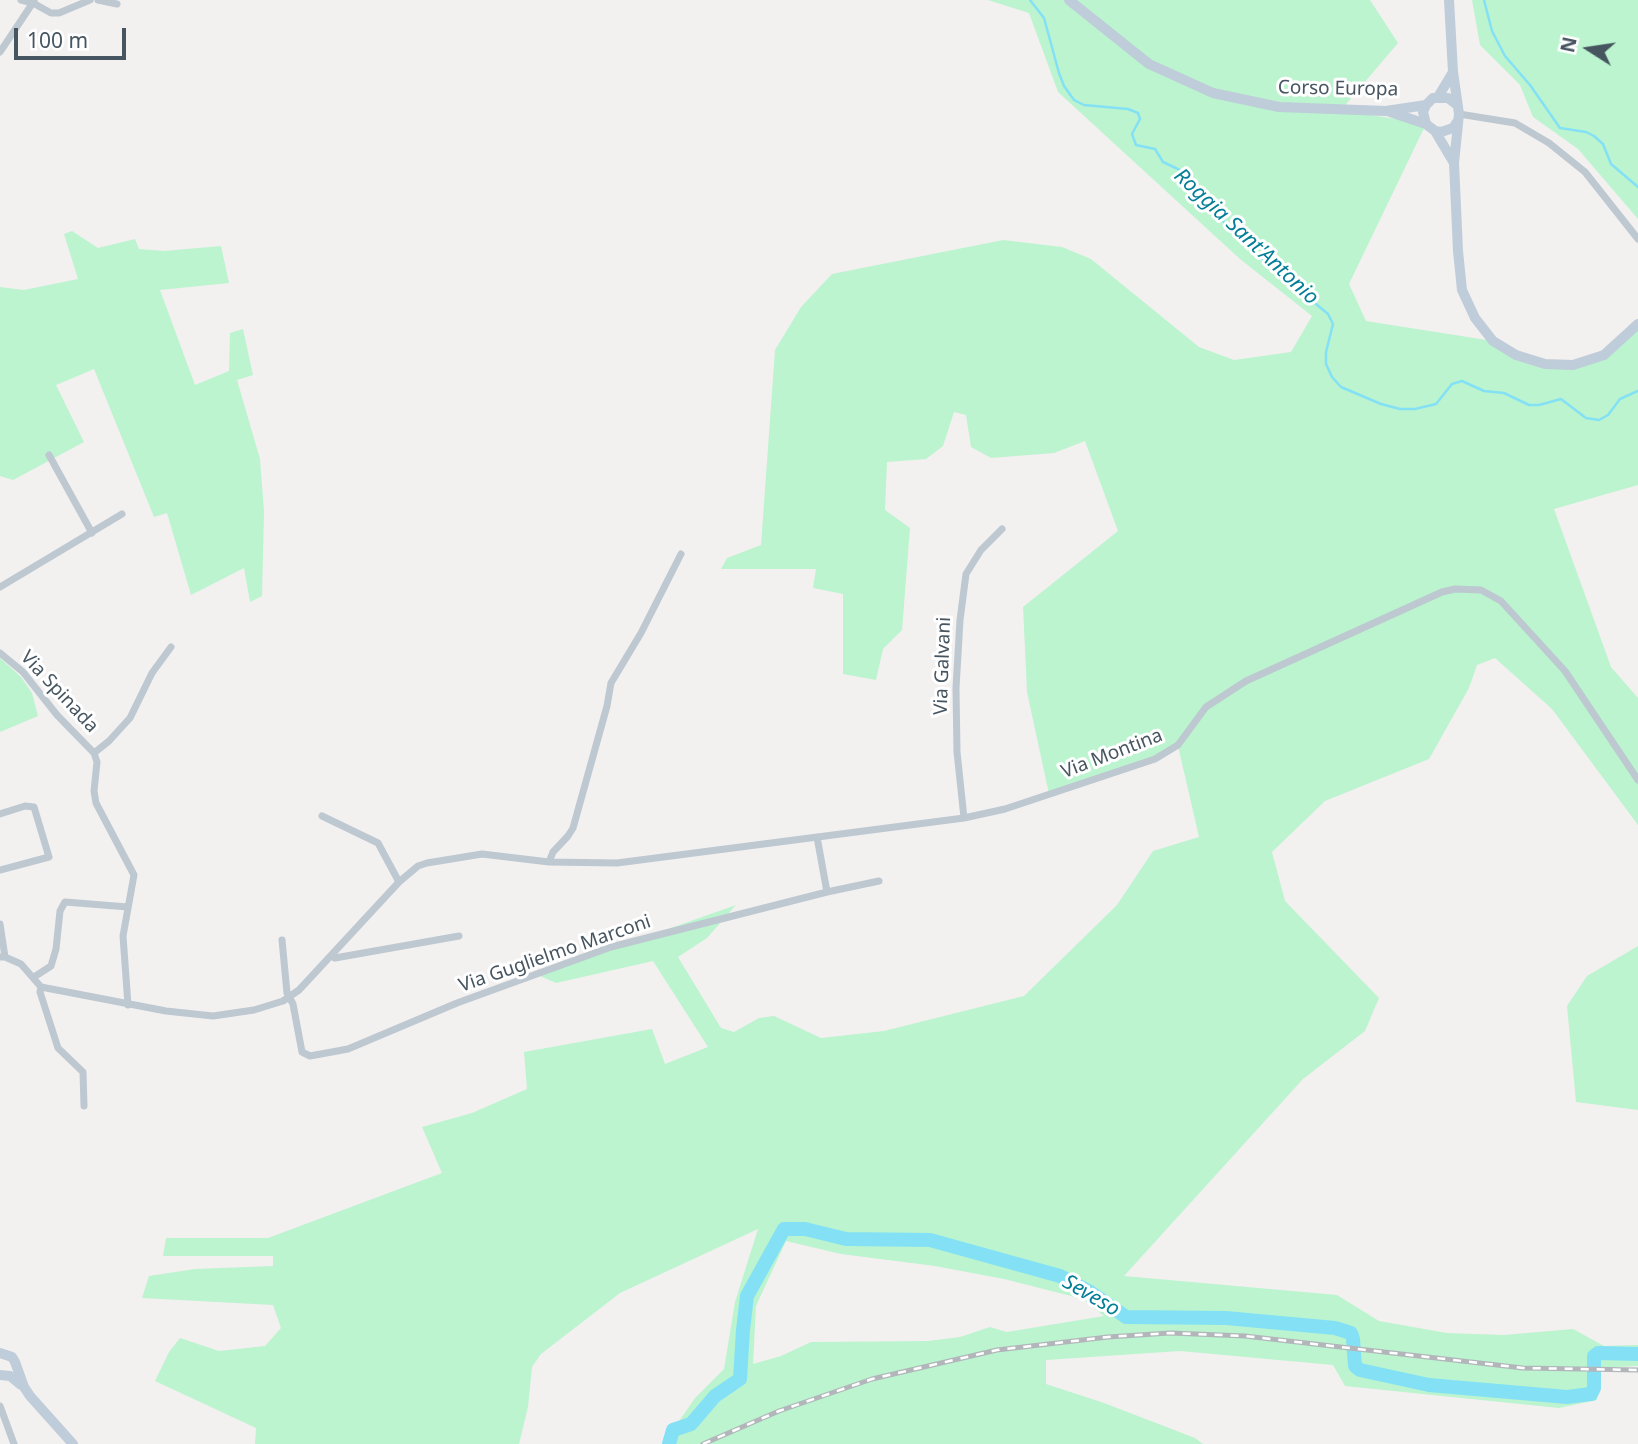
<!DOCTYPE html>
<html>
<head>
<meta charset="utf-8">
<style>
  body { margin:0 }
  #map { position:relative; width:1638px; height:1444px; overflow:hidden; background:#f3f0f0; font-family:"Noto Sans",sans-serif }
  canvas { display:block }
  .north { position:absolute; left:1554px; top:14px; width:70px; height:70px; -webkit-text-stroke:5px #fff; paint-order:stroke; rotate:282deg; font-size:19px; font-weight:700; line-height:28px; text-align:center; color:#465560 }
  .north::after { content:''; display:block; margin:auto; width:24px; height:32px; background:#465560; clip-path:polygon(50% 0,100% 100%,50% 72%,0 100%) }
  .scale { position:absolute; left:14px; top:28px; width:112px; height:32px; box-sizing:border-box; border:4px solid #465560; border-top:0; padding-left:9px; font-size:21px; line-height:24px; white-space:nowrap; color:#465560; -webkit-text-stroke:5px #fff; paint-order:stroke }
</style>
</head>
<body>
<div id="map">
<canvas width="1638" height="1444"></canvas>
<div class="north">N</div>
<div class="scale">100 m</div>
</div>
<script>
const ctx = document.querySelector('canvas').getContext('2d');
ctx.lineJoin = 'round';
function fill(path, color) { ctx.fillStyle = color; ctx.fill(path, 'evenodd'); }
const toPath = rows => new Path2D(rows.map(r => 'M' + r).join(''));
function strokePath(path, color, width, dash) { ctx.strokeStyle = color; ctx.lineWidth = width; ctx.lineCap = dash ? 'butt' : 'round'; ctx.setLineDash(dash || []); ctx.stroke(path); }
function write(font, color, halo, rows, align = 'center') {
  ctx.font = font + ' "Noto Sans",sans-serif'; ctx.lineWidth = 6; ctx.setLineDash([]); ctx.textBaseline = 'middle'; ctx.strokeStyle = halo; ctx.fillStyle = color; for (const [text, x, y, turn = 0] of rows) {
    ctx.save(); ctx.translate(x, y); ctx.rotate((+turn || 0) * Math.PI / 180); ctx.textAlign = isNaN(turn) ? turn : align; if (halo) ctx.strokeText(text, 0, 0); ctx.fillText(text, 0, 0); ctx.restore();
  }
}
fill(toPath([
  [988,0,1370,0,1398,43,1341,110,1426,124,1349,284,1366,321,1493,341,1516,355,1573,365,1603,355,1638,324,1638,485,1554,509,1611,667,1638,698,1638,825,1552,709,1495,658,1477,665,1469,688,1429,759,1325,801,1272,852,1285,901,1379,998,1365,1031,1303,1079,1124,1276,1337,1295,1379,1321,1447,1333,1504,1335,1573,1329,1604,1346,1638,1345,1638,1366,1598,1368,1597,1400,1559,1408,1345,1386,1333,1365,1180,1351,1046,1360,1046,1384,1104,1403,1195,1438,1203,1444,669,1444,671,1433,695,1398,724,1369,735,1302,758,1229,620,1293,541,1354,532,1367,528,1407,519,1444,255,1444,256,1428,155,1381,169,1352,180,1338,219,1351,265,1346,281,1328,273,1305,142,1298,149,1276,195,1269,273,1266,273,1256,163,1256,166,1238,268,1238,442,1173,422,1127,472,1113,527,1089,524,1052,652,1029,665,1064,708,1047,653,961,556,983,538,975,736,905,707,938,678,957,721,1028,734,1032,759,1018,774,1016,821,1038,884,1031,1024,996,1117,905,1153,851,1199,837,1178,746,1155,759,1049,794,1027,692,1023,607,1118,531,1085,441,1054,453,991,458,971,447,966,415,954,412,943,446,926,459,887,462,885,510,910,528,902,630,883,649,876,680,843,674,843,594,813,588,816,569,721,569,727,558,761,545,775,350,801,307,832,274,1003,240,1062,247,1091,259,1199,347,1234,360,1291,352,1312,316,1240,259,1058,92,1029,13],
  [786,1241,841,1254,935,1266,1004,1279,1083,1299,1104,1316,1007,1332,990,1327,960,1337,928,1341,811,1342,781,1356,753,1364,756,1306],
  [1472,0,1638,0,1638,219,1578,149,1533,117,1520,85,1480,45],
  [72,231,98,248,135,239,139,249,164,251,221,246,229,283,160,290,195,385,229,371,230,333,243,329,253,375,237,380,260,459,264,512,262,596,250,602,244,568,191,595,167,513,154,517,94,369,56,385,84,442,13,480,0,476,0,287,24,290,78,279,64,234],
  [0,658,21,677,32,693,38,716,0,732],
  [1638,946,1638,1110,1576,1102,1567,1006,1587,976]
]), '#bbf4cf');
strokePath(toPath([
  [1030,0,1044,18,1059,73,1064,86,1074,100,1084,105,1128,109,1138,113,1140,119,1132,134,1136,145,1155,149,1163,162,1182,171,1196,196,1273,268,1328,314,1333,324,1326,352,1326,364,1332,377,1341,387,1381,404,1400,409,1415,409,1436,404,1452,384,1462,381,1484,391,1504,393,1529,405,1539,405,1561,399,1586,418,1599,420,1608,415,1620,399,1638,391],
  [1484,0,1492,31,1505,56,1530,85,1560,128,1586,132,1594,136,1603,144,1611,164,1638,187]
]), '#84e1f5', 2.5);
strokePath(toPath([
  [669,1444,673,1430,691,1424,715,1396,740,1379,743,1330,747,1296,784,1229,805,1229,846,1239,930,1240,1060,1276,1090,1292,1126,1317,1226,1318,1335,1328,1351,1333,1353,1339,1355,1366,1360,1370,1429,1385,1567,1397,1591,1394,1594,1388,1594,1356,1598,1353,1638,1354]
]), '#84e1f5', 14);
strokePath(toPath([
  [21,0,33,3,51,13,59,13,90,0],
  [98,0,117,4],
  [0,52,34,1],
  [1459,114,1515,123,1549,143,1585,172,1638,239],
  [49,455,92,533],
  [0,587,122,514],
  [0,653,23,672,57,715,94,753,97,762,94,791,96,803,134,875,123,936,128,1005],
  [94,753,109,741,130,718,152,673,171,647],
  [0,814,25,806,34,807,49,857,0,870],
  [322,816,378,843,399,882],
  [964,818,957,752,956,688,960,620,966,574,981,550,1002,529],
  [817,837,827,892],
  [549,862,553,852,568,836,573,828,607,706,611,683,641,633,681,554],
  [0,924,5,957],
  [282,940,287,993,293,1004,302,1052,310,1056,348,1049,457,1003,611,947,827,892,879,881],
  [331,956,335,958,459,936],
  [0,957,5,957,21,964,41,987],
  [34,977,51,966,56,949,60,911,65,902,128,907],
  [41,987,166,1011,213,1016,254,1010,283,1001,299,990,399,882,418,866,427,863,482,854,549,862,617,863,964,818,1005,809,1155,759,1178,745,1206,707,1246,681,1442,592,1455,589,1481,590,1501,601,1565,671,1638,780],
  [41,987,40,992,58,1048,83,1072,84,1106],
  [0,1406,14,1444]
]), '#bdc8d1', 7);
strokePath(toPath([
  [1069,0,1149,64,1213,93,1279,107,1386,111,1426,105],
  [1449,0,1453,72,1459,114,1454,163,1458,251,1462,290,1475,318,1493,341,1516,355,1545,364,1573,365,1604,355,1638,324],
  [1438,97,1453,72],
  [1390,112,1426,124,1435,131,1441,132,1453,128,1457,122],
  [1426,124,1423,112,1426,105,1433,98,1448,98,1456,104],
  [1435,131,1454,163],
  [0,1353,12,1357,15,1362],
  [15,1362,24,1387,30,1396,73,1444],
  [0,1375,10,1376,21,1385]
]), '#bfccd9', 10);
const rail = toPath([
  [703,1444,779,1411,872,1379,997,1350,1108,1337,1170,1333,1245,1336,1523,1368,1638,1370]
]);
strokePath(rail, '#b2b6bb', 5);
strokePath(rail, '#fff', 2.5, [8]);
write('19px', '#465560', '#fff', [
  ["Corso Europa",1338,89,1],
  ["Via Galvani",943,666,-88],
  ["Via Spinada",59,692,47],
  ["Via Montina",1112,754,-21],
  ["Via Guglielmo Marconi",555,954,-19]
]);
write('italic 21px', '#037e97', '#fff', [
  ["Roggia Sant'Antonio",1246,237,43],
  ["Seveso",1091,1296,30]
]);
</script>
</body>
</html>
